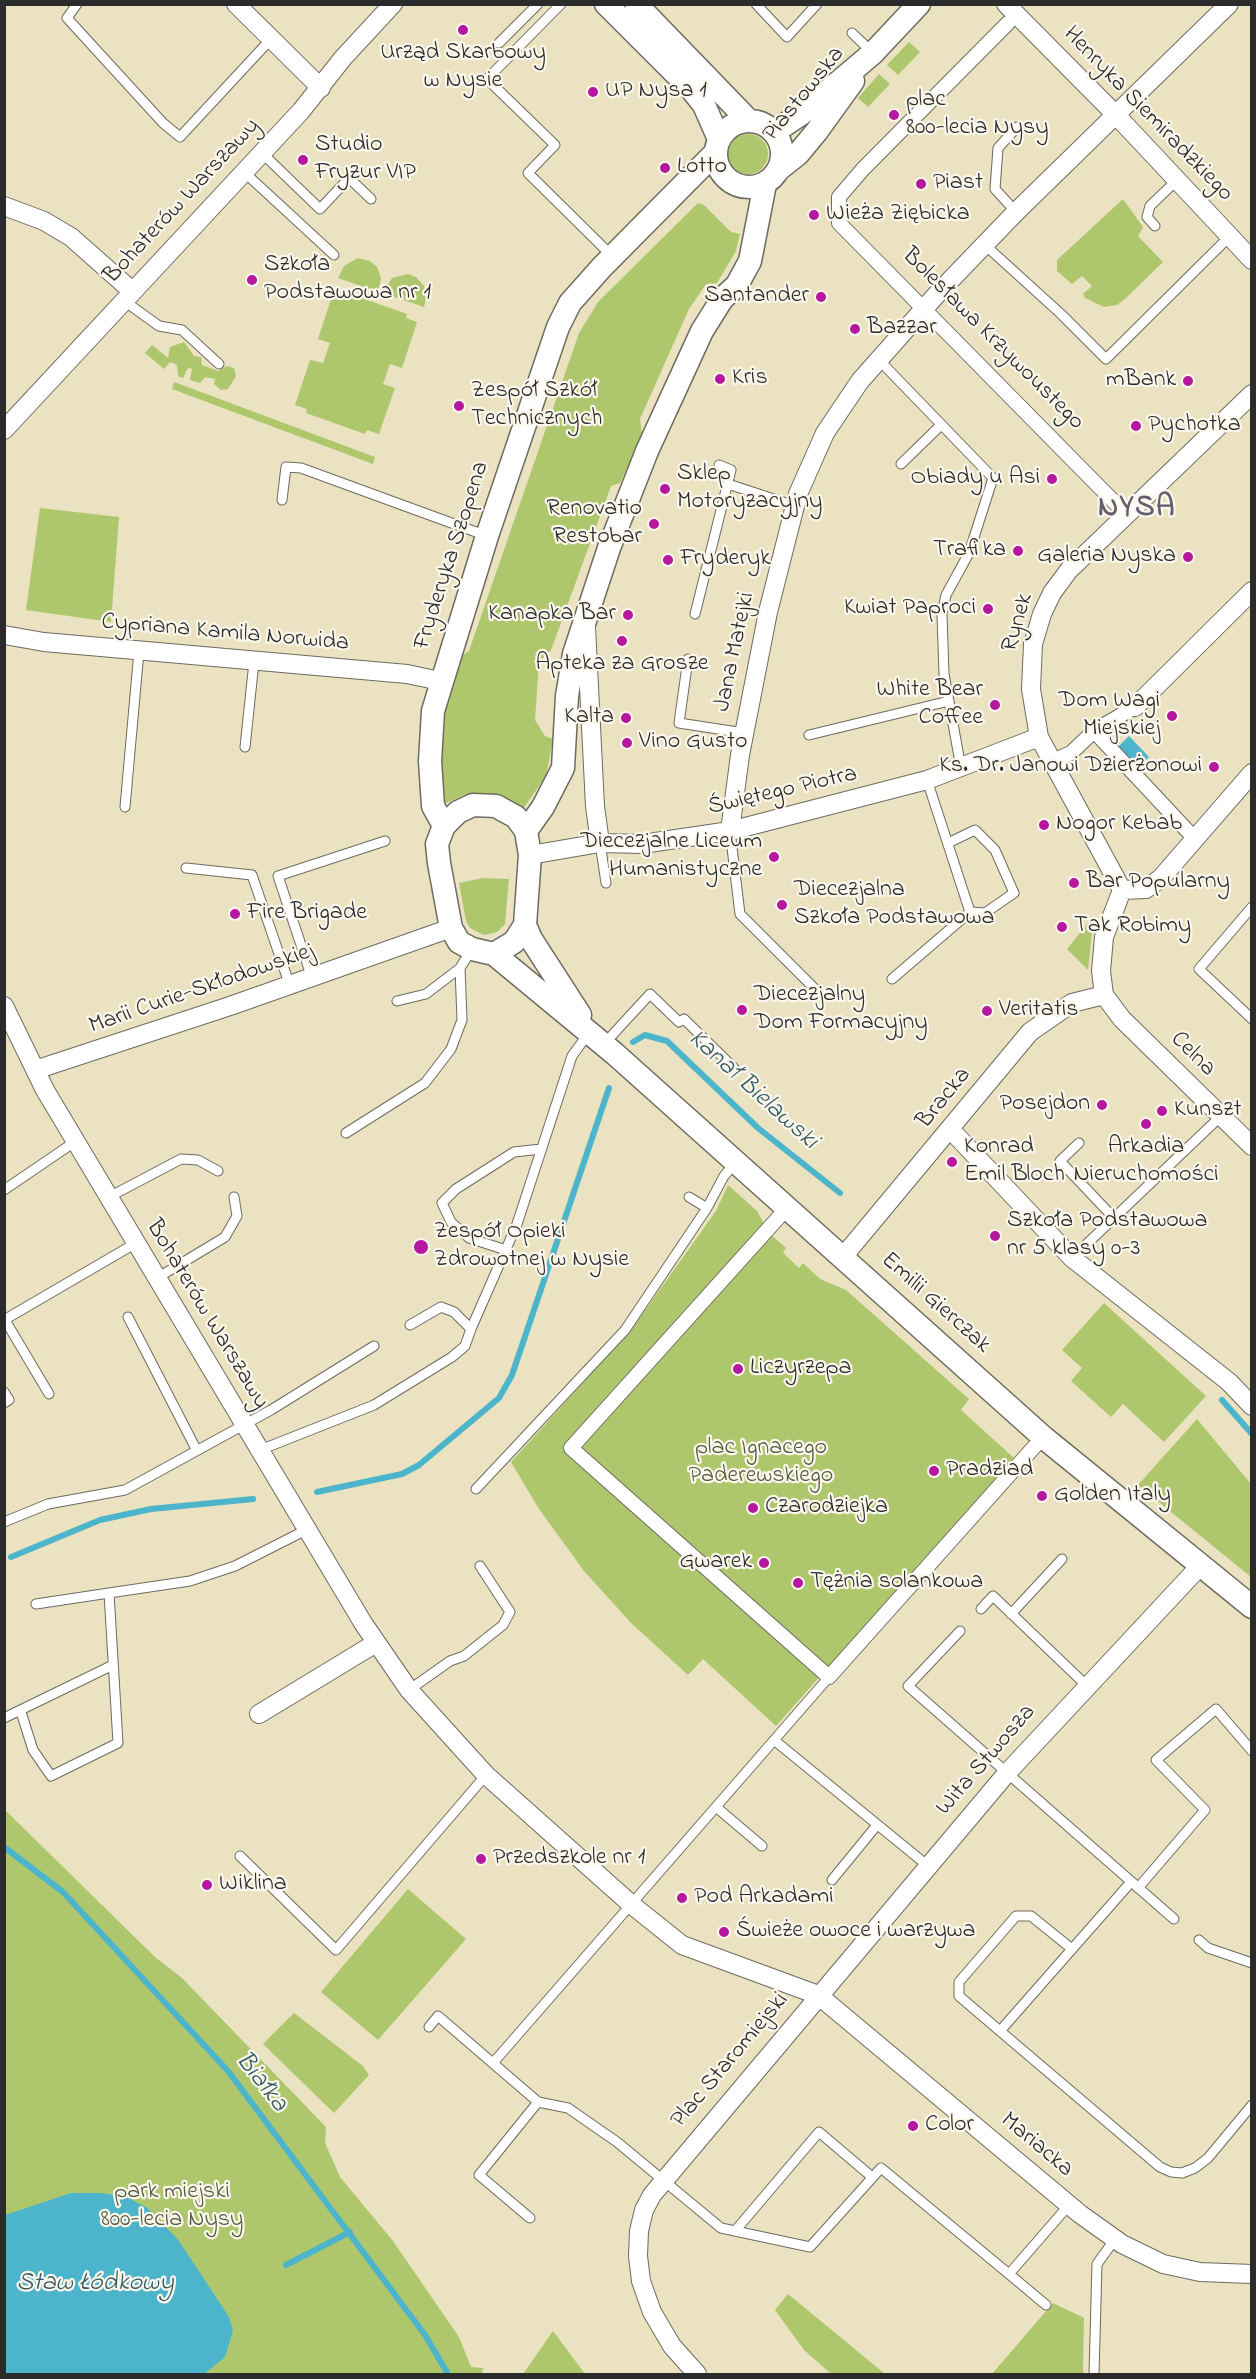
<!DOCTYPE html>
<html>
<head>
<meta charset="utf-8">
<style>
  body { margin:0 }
  #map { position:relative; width:1256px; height:2379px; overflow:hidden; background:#eae2c0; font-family:"Indie Flower",sans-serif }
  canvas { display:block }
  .frame { position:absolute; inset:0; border:6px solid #2b2b2b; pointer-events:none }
</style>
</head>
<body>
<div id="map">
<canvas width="1256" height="2379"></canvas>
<div class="frame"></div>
</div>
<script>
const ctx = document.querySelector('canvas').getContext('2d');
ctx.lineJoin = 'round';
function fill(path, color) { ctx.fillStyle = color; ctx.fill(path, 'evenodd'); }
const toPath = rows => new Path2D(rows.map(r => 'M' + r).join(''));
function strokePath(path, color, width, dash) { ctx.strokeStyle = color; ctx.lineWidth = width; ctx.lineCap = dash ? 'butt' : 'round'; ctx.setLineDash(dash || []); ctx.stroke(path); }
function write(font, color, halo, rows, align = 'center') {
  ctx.font = font + ' "Indie Flower",sans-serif'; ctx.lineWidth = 4.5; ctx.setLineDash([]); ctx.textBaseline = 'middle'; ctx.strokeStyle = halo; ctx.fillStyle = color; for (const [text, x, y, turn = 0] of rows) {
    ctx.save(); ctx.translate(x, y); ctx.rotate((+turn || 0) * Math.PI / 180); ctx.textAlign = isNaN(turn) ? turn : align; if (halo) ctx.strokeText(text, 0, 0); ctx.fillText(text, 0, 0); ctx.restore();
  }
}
fill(toPath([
  [909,42,920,52,898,75,887,65],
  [879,74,890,84,868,107,858,98],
  '728 154a20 20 0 1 1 40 0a20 20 0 1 1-40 0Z',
  [1123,199,1143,227,1138,236,1163,262,1126,298,1117,305,1104,307,1085,298,1083,294,1092,286,1082,276,1072,284,1057,271,1057,260],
  [698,203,704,205,731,232,740,234,736,251,717,283,706,284,689,309,640,419,642,433,636,449,620,483,611,486,551,650,539,662,535,720,545,736,553,739,546,776,523,809,499,796,482,793,464,795,446,803,444,801,440,750,444,712,457,659,469,651,579,333,598,302],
  [358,258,370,261,377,267,381,278,378,292,338,278,344,266],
  [408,274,416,277,424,286,426,298,424,307,383,293,392,278],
  [333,293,345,297,347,293,407,314,406,318,417,322,402,368,390,364,383,384,395,388,379,434,367,430,365,434,306,413,307,409,295,405,310,360,323,363,330,343,318,339],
  [184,342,194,356,201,357,202,365,218,371,227,366,234,368,236,376,228,389,221,390,214,384,215,379,205,377,200,383,190,380,192,369,188,368,183,378,178,376,177,365,170,362,164,369,145,353,152,345,168,358,170,347],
  [174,382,375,457,373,464,172,389],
  [40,508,119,517,111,622,26,610],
  [483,878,509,879,505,924,497,932,484,935,470,928,466,921,459,883],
  [1091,919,1092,932,1088,970,1067,949],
  [728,1185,757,1211,770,1234,786,1248,783,1253,799,1268,803,1263,820,1279,846,1290,969,1399,961,1410,1014,1458,776,1726,703,1659,688,1675,631,1623,584,1571,539,1509,511,1462,631,1330,716,1211],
  [1104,1303,1206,1396,1164,1442,1123,1404,1111,1417,1071,1381,1082,1368,1062,1350],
  [1197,1419,1251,1484,1251,1577,1138,1485],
  [4,1809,155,1957,182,1978,326,2127,325,2143,340,2177,393,2241,459,2337,471,2367,483,2368,482,2374,5,2374],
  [408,1889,466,1939,378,2040,321,1992],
  [294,2013,363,2066,369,2075,334,2113,263,2044],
  [788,2294,885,2374,833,2374,829,2372,804,2350,775,2310],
  [1053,2303,1084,2318,1083,2374,992,2374],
  [553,2331,559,2339,585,2374,523,2374]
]), '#aec76d');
fill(toPath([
  [1129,736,1149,757,1131,775,1111,754],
  [71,2193,102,2193,127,2197,149,2209,179,2241,229,2317,233,2331,225,2357,204,2374,5,2374,5,2215]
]), '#4cb4cb');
strokePath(toPath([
  [633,1042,645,1035,667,1041,758,1128,840,1193],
  [1222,1400,1252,1434],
  [317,1492,402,1474,419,1465,499,1398,512,1375,609,1088],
  [11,1557,100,1520,151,1509,253,1499],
  [4,1847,63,1892,228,2071,425,2335,448,2374],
  [286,2265,350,2232]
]), '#4cb4cb', 6);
const service = toPath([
  [77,4,67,18,163,123,180,137,270,40],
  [561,4,487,79,555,145,528,173,612,256],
  [756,4,787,37,817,4],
  [852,33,873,53],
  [499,43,538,4],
  [262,153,320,209,349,178,371,199],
  [244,172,334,255],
  [1016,212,995,189,998,148,1017,127],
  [1155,226,1147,217,1150,206,1177,180],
  [985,245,1061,314,1106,359,1229,237],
  [123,300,159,326,182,330,219,364],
  [879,360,993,478,969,553,946,595,942,614,944,674,961,768],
  [901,464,941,425],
  [728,484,795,506],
  [282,500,286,467,301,468,487,536],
  [695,614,731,470,719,465],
  [688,659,679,723,744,733],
  [809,735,949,701],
  [245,747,254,662],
  [125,807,139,651],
  [730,831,740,914,815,989],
  [600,843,606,883],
  [948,843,975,830,995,850,1014,893,985,913,970,912],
  [186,868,252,875,290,986],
  [1252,907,1199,969,1252,1019],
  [312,978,278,876,385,841],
  [892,979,970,912,927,780],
  [397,1001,426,994,460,968],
  [604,1044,650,994,679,1022,684,1019,734,1068],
  [346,1133,425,1083,451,1049,462,1020,460,968,472,949],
  [1079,1143,1060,1161,1113,1217],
  [4,1190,76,1141],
  [109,1197,181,1159,198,1160,218,1171],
  [689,1197,707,1208,724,1176,735,1163],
  [506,1250,469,1238,451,1222,442,1203,456,1189,514,1152,541,1149],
  [1072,1258,1221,1116],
  [157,1278,225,1237,237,1216,234,1197],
  [128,1317,196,1449],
  [4,1320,136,1243],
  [5,1320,49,1394],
  [471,1329,517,1224,572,1056,588,1034],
  [4,1392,9,1400,4,1403],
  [260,1450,374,1405,452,1357,465,1346,471,1329,454,1312,441,1307,410,1325],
  [476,1489,625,1330,707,1208],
  [4,1522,48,1504,125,1490,271,1410,374,1346],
  [36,1604,109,1593],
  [981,1609,993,1596,1087,1686],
  [1011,1614,1062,1559],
  [960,1631,908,1686,1174,1919],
  [409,1690,450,1661,464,1656,503,1625,510,1612,480,1566],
  [21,1712,33,1750,51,1776,118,1743,109,1593,190,1581,235,1566,306,1530],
  [4,1718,113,1665],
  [774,1740,928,1866],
  [716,1807,762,1846],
  [240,1856,336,1950,486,1775],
  [832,1880,877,1825],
  [1131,1882,1000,2031,1160,2167,1171,2172,1182,2173,1195,2168,1208,2158,1252,2105],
  [1138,1888,1205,1810,1156,1760,1216,1709,1252,1751],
  [1199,1940,1208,1948,1252,1963],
  [429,2027,438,2016,538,2102,479,2175,530,2218],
  [1000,2031,959,1996,959,1982,1016,1916,1031,1916,1072,1949],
  [493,2063,829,1677],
  [538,2102,568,2108,617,2142,721,2228,810,2247,881,2168,1009,2274,1069,2205],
  [735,2231,819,2132,872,2177],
  [1009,2274,1046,2305],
  [1094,2374,1097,2264,1115,2239]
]);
const pedestrian = toPath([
  [1008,23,863,169,839,197,839,223,1125,513],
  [1135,707,1094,731,1195,839],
  [1053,761,1071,753,1094,731],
  [787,1208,571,1448,829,1677,1043,1437]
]);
const minor = toPath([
  [236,4,321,88],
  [1006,4,1116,115,1252,260],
  [4,206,44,221,71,237,132,291],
  [4,430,301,111,343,58,393,4],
  [586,627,595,806,600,843],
  [4,635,44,642,407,674,440,681],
  [1135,707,1252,591],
  [730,831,740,755,768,612,798,494,825,433,860,381,938,293,1016,212,1229,4],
  [530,855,600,843,642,844,730,831,927,780,1039,737],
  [1122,890,1039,737,1031,689,1033,644,1042,614,1052,593,1069,570,1252,394],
  [1122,890,1104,937,1101,971,1104,995,1122,1019,1252,1146],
  [1122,890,1146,889,1161,878,1252,773],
  [4,1006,45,1090,363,1623,409,1690,486,1775,632,1905,682,1945,818,1995,1080,2214,1122,2244,1163,2264,1200,2272,1252,2274],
  [35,1070,230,1006,451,928],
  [951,1130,1072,1258,1229,1382,1252,1406],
  [842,1258,1030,1032,1072,1003,1104,995],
  [259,1714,376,1643],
  [697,2374,672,2346,652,2312,641,2281,638,2256,639,2231,644,2210,652,2195,1007,1773,1200,1566]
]);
const tertiary = toPath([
  [606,4,692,90,704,105,719,139],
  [636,4,749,121],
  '716 154a33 33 0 1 1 66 0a33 33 0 1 1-66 0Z',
  [774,132,801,114,873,53,919,4],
  [779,169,798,154,817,131,853,81],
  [473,805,496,806,516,817,526,831,530,855,525,925,514,942,494,954,472,949,459,942,451,928,439,863,437,844,444,826,458,812,473,805],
  [444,826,433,806,430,761,433,711,487,536,558,327,570,303,602,267,716,152],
  [526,831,543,807,563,768,567,696,574,654,609,548,647,451,702,331,722,299,737,285,750,261,765,184],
  [525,925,531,939,580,1015],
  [494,954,615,1054,1043,1437,1252,1607]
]);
strokePath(service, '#6e6b5f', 11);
strokePath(pedestrian, '#6e6b5f', 16);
strokePath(minor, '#6e6b5f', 20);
strokePath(tertiary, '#6e6b5f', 25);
strokePath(service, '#fff', 9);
strokePath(pedestrian, '#fff', 14);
strokePath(minor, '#fff', 18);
strokePath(tertiary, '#fff', 22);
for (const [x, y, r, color] of [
  [463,30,6,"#b5179e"],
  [593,92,6,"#b5179e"],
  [894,115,6,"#b5179e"],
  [303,160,6,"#b5179e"],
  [665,168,6,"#b5179e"],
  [921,184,6,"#b5179e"],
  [814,215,6,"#b5179e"],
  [252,280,6,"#b5179e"],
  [821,297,6,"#b5179e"],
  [855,329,6,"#b5179e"],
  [720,379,6,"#b5179e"],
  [1188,381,6,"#b5179e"],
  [459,406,6,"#b5179e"],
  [1136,426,6,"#b5179e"],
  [1052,479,6,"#b5179e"],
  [665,489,6,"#b5179e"],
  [654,524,6,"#b5179e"],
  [1018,551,6,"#b5179e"],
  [1188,557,6,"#b5179e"],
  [668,560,6,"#b5179e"],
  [988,609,6,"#b5179e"],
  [628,615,6,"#b5179e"],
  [622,641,6,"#b5179e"],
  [995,705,6,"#b5179e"],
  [1172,716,6,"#b5179e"],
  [626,718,6,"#b5179e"],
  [627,743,6,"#b5179e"],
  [1214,767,6,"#b5179e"],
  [1044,825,6,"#b5179e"],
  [774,857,6,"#b5179e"],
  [1074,883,6,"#b5179e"],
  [782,905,6,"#b5179e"],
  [235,914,6,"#b5179e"],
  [1062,927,6,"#b5179e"],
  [742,1010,6,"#b5179e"],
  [987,1011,6,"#b5179e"],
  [1102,1105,6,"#b5179e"],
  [1162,1111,6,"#b5179e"],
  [1146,1124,6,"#b5179e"],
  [952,1162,6,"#b5179e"],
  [995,1236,6,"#b5179e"],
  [421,1247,8,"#b5179e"],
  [738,1369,6,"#b5179e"],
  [934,1471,6,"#b5179e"],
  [1042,1496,6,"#b5179e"],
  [753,1508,6,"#b5179e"],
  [764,1563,6,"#b5179e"],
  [798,1583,6,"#b5179e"],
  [481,1859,6,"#b5179e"],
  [207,1885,6,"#b5179e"],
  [682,1898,6,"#b5179e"],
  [724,1932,6,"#b5179e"],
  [913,2126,6,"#b5179e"]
]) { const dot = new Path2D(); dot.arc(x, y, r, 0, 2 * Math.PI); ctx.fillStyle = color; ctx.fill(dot); strokePath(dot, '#fbf7ec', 2); }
write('24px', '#2b2b2b', '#fbf7ec', [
  ["Urząd Skarbowy",463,54,"center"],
  ["w Nysie",463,82,"center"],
  ["UP Nysa 1",605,92],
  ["plac",906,101],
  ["800-lecia Nysy",906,129],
  ["Studio",315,146],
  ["Fryzur VIP",315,174],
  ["Lotto",677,168],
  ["Piast",933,184],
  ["Wieża Ziębicka",826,215],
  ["Szkoła",264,266],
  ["Podstawowa nr 1",264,294],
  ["Santander",809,297,"right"],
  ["Bazzar",867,329],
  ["Kris",732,379],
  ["mBank",1176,381,"right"],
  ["Zespół Szkół",471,392],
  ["Technicznych",471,420],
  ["Pychotka",1148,426],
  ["Sklep",677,475],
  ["Motoryzacyjny",677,503],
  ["Obiady u Asi",1040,479,"right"],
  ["Renovatio",642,510,"right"],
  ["Restobar",642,538,"right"],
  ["Trafika",1006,551,"right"],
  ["Galeria Nyska",1176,557,"right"],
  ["Fryderyk",680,560],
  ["Kwiat Paproci",976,609,"right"],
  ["Kanapka Bar",616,615,"right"],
  ["Apteka za Grosze",622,665,"center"],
  ["White Bear",983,691,"right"],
  ["Coffee",983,719,"right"],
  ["Dom Wagi",1160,702,"right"],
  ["Miejskiej",1160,730,"right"],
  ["Kalta",614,718,"right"],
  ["Vino Gusto",639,743],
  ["Ks. Dr. Janowi Dzierżonowi",1202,767,"right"],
  ["Nogor Kebab",1056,825],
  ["Diecezjalne Liceum",762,843,"right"],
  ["Humanistyczne",762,871,"right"],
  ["Bar Popularny",1086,883],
  ["Diecezjalna",794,891],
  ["Szkoła Podstawowa",794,919],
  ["Fire Brigade",247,914],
  ["Tak Robimy",1074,927],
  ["Diecezjalny",754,996],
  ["Dom Formacyjny",754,1024],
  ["Veritatis",999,1011],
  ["Posejdon",1090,1105,"right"],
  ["Kunszt",1174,1111],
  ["Konrad",964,1148],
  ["Emil Bloch",964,1176],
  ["Arkadia",1146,1148,"center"],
  ["Nieruchomości",1146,1176,"center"],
  ["Szkoła Podstawowa",1007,1222],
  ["nr 5 klasy 0-3",1007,1250],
  ["Zespół Opieki",434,1233],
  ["Zdrowotnej w Nysie",434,1261],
  ["Liczyrzepa",750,1369],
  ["Pradziad",946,1471],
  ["Golden Italy",1054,1496],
  ["Czarodziejka",765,1508],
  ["Gwarek",752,1563,"right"],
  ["Tężnia solankowa",810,1583],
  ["Przedszkole nr 1",493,1859],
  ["Wiklina",219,1885],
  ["Pod Arkadami",694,1898],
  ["Świeże owoce i warzywa",736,1932],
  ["Color",925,2126]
], 'left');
write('24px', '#2b2b2b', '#fbf7ec', [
  ["Piastowska",805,95,-51],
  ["Henryka Siemiradzkiego",1147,115,46],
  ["Bohaterów Warszawy",183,202,-47],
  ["Bolesława Krzywoustego",992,340,45],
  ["Fryderyka Szopena",453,556,-72],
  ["Rynek",1019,623,-74],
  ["Cypriana Kamila Norwida",225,634,5],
  ["Jana Matejki",736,652,-78],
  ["Świętego Piotra",783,792,-13],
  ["Marii Curie-Skłodowskiej",202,990,-19],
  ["Celna",1192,1055,45],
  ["Bracka",945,1099,-51],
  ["Emilii Gierczak",935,1304,42],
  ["Bohaterów Warszawy",206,1315,59],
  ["Wita Stwosza",987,1761,-49],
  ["Plac Staromiejski",731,2061,-50],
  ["Mariacka",1036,2146,40]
]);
write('24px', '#525a3f', '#fbf7ec', [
  ["plac Ignacego",761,1449],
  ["Paderewskiego",761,1477],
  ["park miejski",172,2193],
  ["800-lecia Nysy",172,2221]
]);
write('italic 26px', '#375b63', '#fbf7ec', [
  ["Kanał Bielawski",752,1091,42],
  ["Białka",260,2083,52],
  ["Staw Łódkowy",95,2285]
]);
ctx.letterSpacing = '1.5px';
write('bold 30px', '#645c6f', '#fbf7ec', [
  ["NYSA",1137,510]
]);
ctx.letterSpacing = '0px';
</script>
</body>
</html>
